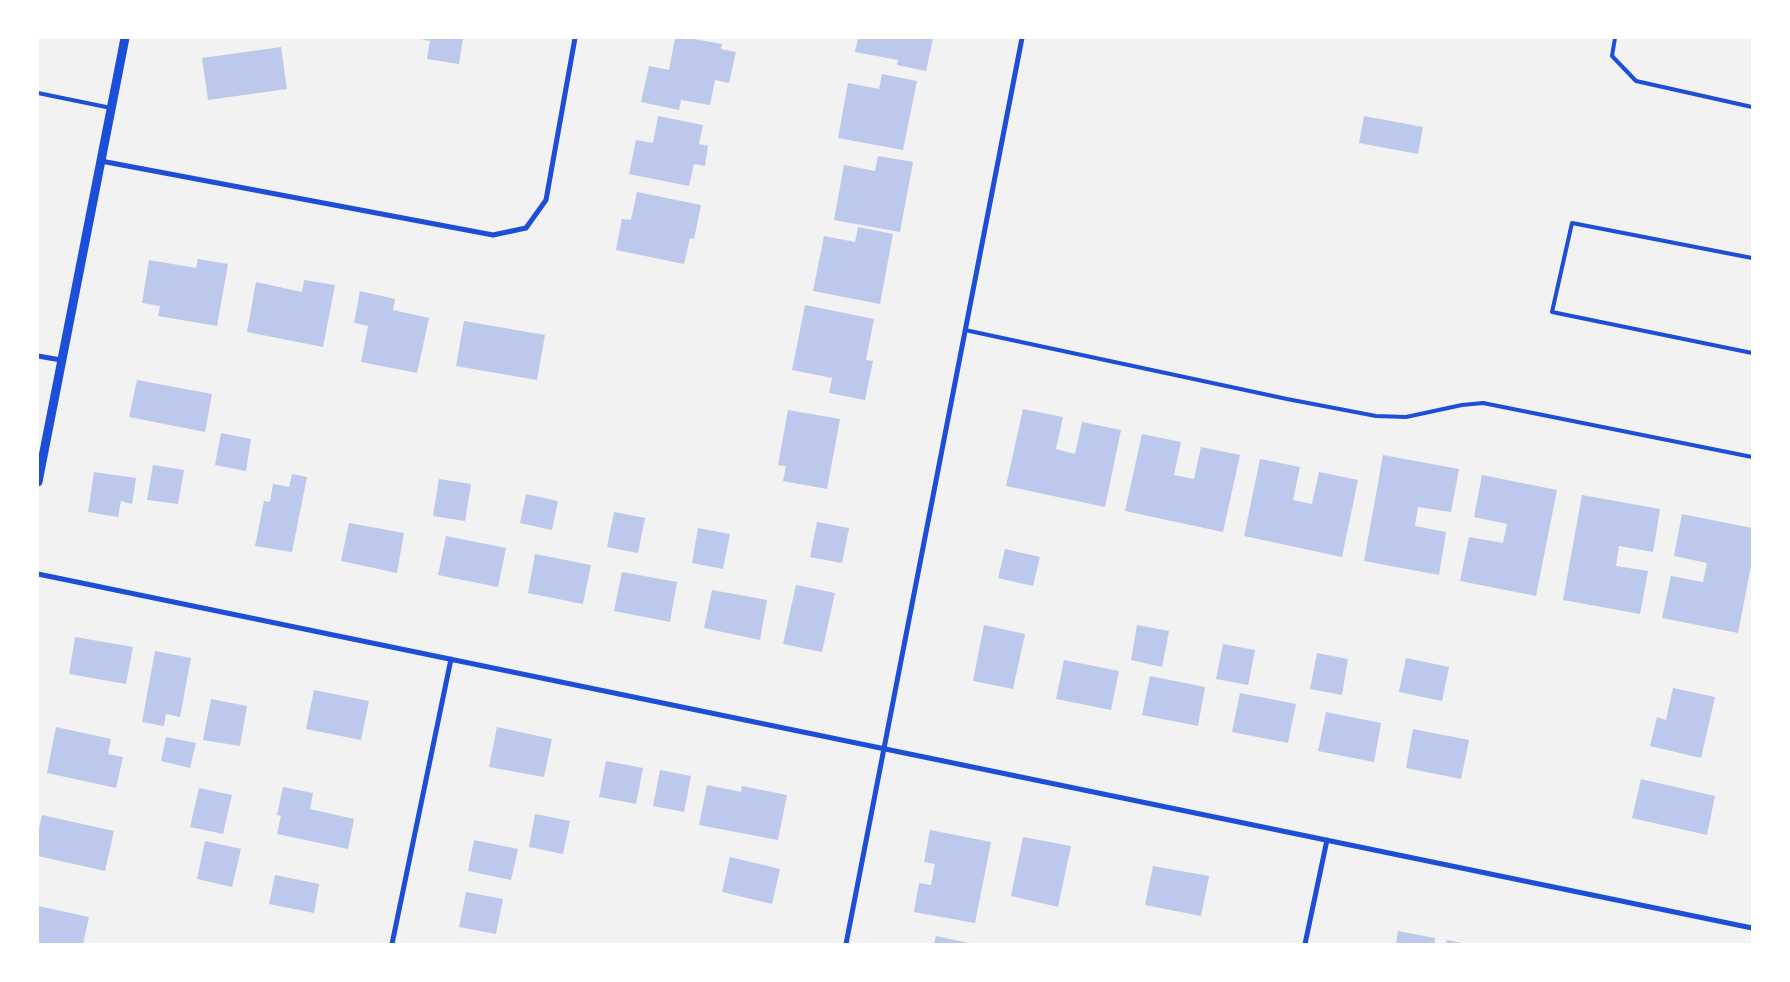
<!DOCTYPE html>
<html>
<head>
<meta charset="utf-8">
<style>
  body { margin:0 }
  #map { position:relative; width:1790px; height:982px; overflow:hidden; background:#f2f2f2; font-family:"Exo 2",sans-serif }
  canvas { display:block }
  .frame { position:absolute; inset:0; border:39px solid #fff; pointer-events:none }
</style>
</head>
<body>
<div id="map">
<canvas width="1790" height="982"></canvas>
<div class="frame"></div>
</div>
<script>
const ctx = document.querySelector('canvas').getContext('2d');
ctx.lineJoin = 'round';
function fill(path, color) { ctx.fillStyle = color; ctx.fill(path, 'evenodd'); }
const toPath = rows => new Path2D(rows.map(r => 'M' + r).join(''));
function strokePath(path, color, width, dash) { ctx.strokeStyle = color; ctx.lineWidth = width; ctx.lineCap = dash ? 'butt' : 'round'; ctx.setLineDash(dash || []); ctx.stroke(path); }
fill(toPath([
  [417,38,463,38,459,64,427,59,430,41],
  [675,38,688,38,722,44,721,49,736,52,729,83,715,80,710,105,681,100,679,110,641,102,649,66,669,70],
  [858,38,933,39,926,71,897,65,898,60,855,52],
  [281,47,287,89,208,100,202,58],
  [882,74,917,81,903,150,838,138,848,83,879,89],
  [658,116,703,125,699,144,708,146,705,166,694,164,689,186,629,174,636,140,653,143],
  [1364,116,1423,127,1418,154,1359,143],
  [878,156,913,162,900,232,834,220,844,165,875,171],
  [637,192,701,205,694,239,690,238,684,264,616,250,622,219,631,220],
  [858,227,893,234,880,304,813,291,824,236,855,242],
  [198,259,228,264,217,326,158,316,160,306,142,303,149,260,196,268],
  [304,280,335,285,323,347,247,332,256,282,302,292],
  [360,291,395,299,393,310,429,318,417,373,361,362,368,326,354,323],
  [805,305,874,319,866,360,873,361,865,400,829,393,832,378,792,370],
  [464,321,545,335,537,380,456,366],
  [137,380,212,394,205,432,129,417],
  [1023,409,1063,417,1056,449,1075,454,1082,422,1121,430,1105,507,1006,486],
  [788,410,840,419,827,489,783,481,786,466,778,465],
  [221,433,251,439,246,471,215,465],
  [1142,434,1181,442,1174,475,1194,479,1201,447,1240,455,1223,532,1125,511],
  [1383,455,1459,469,1451,512,1418,507,1415,526,1446,532,1439,575,1364,561],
  [1260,459,1300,467,1293,500,1312,504,1319,472,1358,480,1342,557,1244,536],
  [153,465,184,470,178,504,147,500],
  [94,472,136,478,132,504,121,501,118,517,88,512],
  [292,474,307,477,292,552,255,546,264,501,270,502,273,484,289,487],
  [1482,475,1557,490,1536,596,1460,581,1469,537,1503,543,1507,524,1474,517],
  [439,479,471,484,465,521,433,516],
  [526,494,558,501,552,530,520,523],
  [1582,495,1660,509,1653,552,1619,546,1616,566,1648,571,1640,614,1563,600],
  [614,512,645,518,638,553,607,547],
  [1682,514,1752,528,1752,561,1738,633,1662,618,1671,576,1703,582,1707,563,1674,556],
  [817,522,849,528,842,563,810,557],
  [349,523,404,533,397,573,341,561],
  [698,528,730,534,723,569,692,563],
  [446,536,506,548,498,587,438,575],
  [1005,549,1040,557,1033,586,998,578],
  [535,554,591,565,583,604,528,593],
  [622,572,677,582,670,622,614,611],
  [796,585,835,593,822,652,783,644],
  [712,590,767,600,760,640,704,628],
  [984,625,1025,634,1013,689,973,681],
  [1137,625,1169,631,1162,667,1131,660],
  [75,637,133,647,126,684,69,674],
  [1223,644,1255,650,1248,685,1216,679],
  [155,651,191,658,180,717,166,714,164,726,142,722],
  [1317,653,1348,659,1342,695,1310,689],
  [1406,658,1449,667,1442,701,1399,692],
  [1064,660,1119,671,1111,710,1056,699],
  [1150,676,1205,687,1198,726,1142,715],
  [1673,688,1715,697,1701,758,1650,746,1657,717,1666,720],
  [314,690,369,701,361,740,306,729],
  [1240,693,1296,704,1288,743,1232,732],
  [211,699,247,706,240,746,203,740],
  [1326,712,1381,723,1374,762,1318,751],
  [56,727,111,739,108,754,123,757,116,788,47,773],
  [497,727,552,739,544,777,489,767],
  [1413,729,1469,740,1461,779,1406,768],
  [166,737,196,743,190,768,161,761],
  [606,761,643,768,636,804,599,797],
  [660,770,691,776,684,812,653,806],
  [1641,779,1715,796,1707,835,1632,818],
  [707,785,741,792,742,786,787,795,778,840,699,825],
  [283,787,313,793,310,809,354,819,348,849,277,834,281,816,277,815],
  [199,788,232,795,223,834,190,827],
  [535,814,570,821,563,854,529,847],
  [42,815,114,831,105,871,38,856,38,833],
  [930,830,991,842,975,923,914,912,919,883,931,885,935,864,924,862],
  [1023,837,1071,846,1058,907,1011,896],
  [474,840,518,849,511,880,468,871],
  [205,841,241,849,232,887,197,879],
  [730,857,780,869,772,904,722,892],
  [1153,866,1209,876,1201,916,1145,905],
  [275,875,319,884,314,913,269,904],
  [466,892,503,899,496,934,459,927],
  [38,906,89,917,83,944,38,944],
  [1398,931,1435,938,1434,944,1396,944],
  [936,936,969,943,969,944,934,944],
  [1447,940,1467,944,1446,944]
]), '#bdc9ec');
strokePath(toPath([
  [1615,38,1612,56,1636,81,1752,107],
  [38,93,111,108],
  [1752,258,1572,223,1552,312,1752,353],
  [965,330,1287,399,1376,416,1406,417,1462,405,1483,403,1752,457]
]), '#1d4ed8', 4);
strokePath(toPath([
  [101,161,493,235,526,228,546,200,575,38],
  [38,356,61,360],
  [38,574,1752,928],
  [392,944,451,659],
  [846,944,1022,38],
  [1305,944,1327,840]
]), '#1d4ed8', 5);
strokePath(toPath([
  [38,482,125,38]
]), '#1d4ed8', 9);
</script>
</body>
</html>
